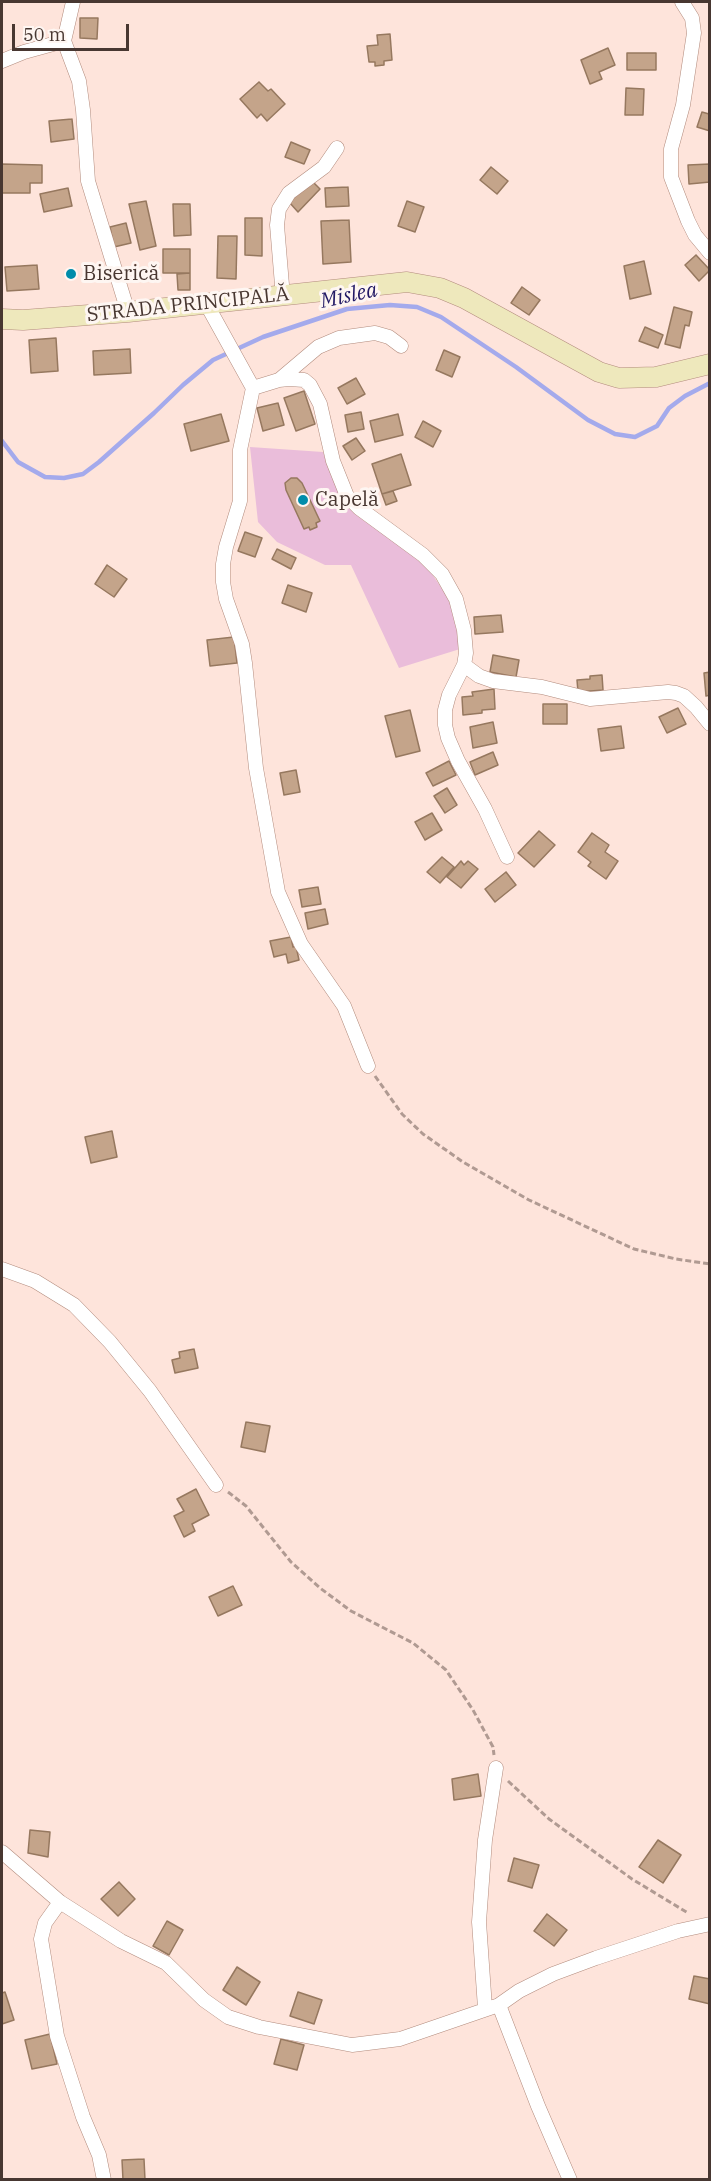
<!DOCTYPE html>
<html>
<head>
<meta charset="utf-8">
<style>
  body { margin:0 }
  #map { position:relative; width:711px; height:2181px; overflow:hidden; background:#fee4db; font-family:"IBM Plex Serif",serif }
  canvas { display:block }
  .frame { position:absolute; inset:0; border:3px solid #483731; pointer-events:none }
  .scale { position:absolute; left:12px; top:24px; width:117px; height:27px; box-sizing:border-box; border:3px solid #483731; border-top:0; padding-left:8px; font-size:18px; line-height:21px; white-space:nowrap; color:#483731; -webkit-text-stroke:4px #fef6f2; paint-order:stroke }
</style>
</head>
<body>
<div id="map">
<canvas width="711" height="2181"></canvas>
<div class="frame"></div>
<div class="scale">50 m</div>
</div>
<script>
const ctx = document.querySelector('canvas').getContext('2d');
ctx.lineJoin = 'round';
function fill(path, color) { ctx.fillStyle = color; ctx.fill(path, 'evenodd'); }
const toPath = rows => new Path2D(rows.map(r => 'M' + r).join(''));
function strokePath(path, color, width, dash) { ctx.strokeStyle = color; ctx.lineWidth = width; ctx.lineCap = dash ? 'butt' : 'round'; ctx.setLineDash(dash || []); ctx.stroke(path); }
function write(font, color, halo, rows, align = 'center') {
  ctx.font = font + ' "IBM Plex Serif",serif'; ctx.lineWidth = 6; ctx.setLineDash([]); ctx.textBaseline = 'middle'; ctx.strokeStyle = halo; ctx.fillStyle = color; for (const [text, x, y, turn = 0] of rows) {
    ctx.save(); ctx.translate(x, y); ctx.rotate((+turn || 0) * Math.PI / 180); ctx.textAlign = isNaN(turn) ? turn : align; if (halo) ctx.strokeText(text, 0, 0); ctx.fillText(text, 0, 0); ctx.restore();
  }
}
fill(toPath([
  [250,447,323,452,331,475,344,502,363,520,401,545,430,571,449,599,458,628,460,649,399,668,351,565,325,565,277,542,258,522]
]), '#eabdda');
strokePath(toPath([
  [2,441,18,462,45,477,64,478,83,474,99,462,154,413,183,385,213,360,263,337,347,309,390,305,417,307,441,317,516,367,588,420,615,434,635,437,657,426,669,408,685,396,710,383]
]), '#a4aaec', 4.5);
const building = toPath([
  [80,18,98,18,97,39,80,38,80,18],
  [390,34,392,60,384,61,384,65,375,66,375,62,369,62,367,46,378,45,377,35,390,34],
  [608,48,615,65,599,72,602,79,590,84,581,60,608,48],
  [627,53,656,53,656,70,627,70,627,53],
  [259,82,268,91,271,89,285,104,267,121,261,114,257,118,240,99,259,82],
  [626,88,644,89,643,115,625,115,626,88],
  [702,112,709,114,710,112,710,131,697,127,702,112],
  [72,119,74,139,51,142,49,121,72,119],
  [291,142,310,150,304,164,285,157,291,142],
  [2,164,42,165,42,183,30,183,30,193,2,193,2,164],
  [710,164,710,182,689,184,688,165,710,164],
  [491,167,508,181,497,194,480,180,491,167],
  [311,180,320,189,298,212,289,202,311,180],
  [348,187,349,206,326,207,325,188,348,187],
  [68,188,72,206,44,212,40,194,68,188],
  [146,201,156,246,140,250,129,204,146,201],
  [407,201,424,207,415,232,398,226,407,201],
  [173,204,190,204,191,235,174,236,173,204],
  [245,218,262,218,262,256,245,255,245,218],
  [349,220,351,262,323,264,321,221,349,220],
  [126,223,131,243,114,247,110,227,126,223],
  [218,236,237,236,236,279,217,278,218,236],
  [163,249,190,249,190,273,163,273,163,249],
  [696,255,710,270,699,281,685,265,696,255],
  [644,261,651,294,630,299,624,266,644,261],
  [37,265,39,289,7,291,5,267,37,265],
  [190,273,190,290,178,290,177,274,190,273],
  [522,287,540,300,529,315,511,303,522,287],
  [674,307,692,312,689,326,685,325,680,348,665,344,674,307],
  [645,327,663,335,658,348,639,341,645,327],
  [56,338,58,371,31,373,29,340,56,338],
  [130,349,131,373,94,375,93,351,130,349],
  [444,350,460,357,452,377,436,370,444,350],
  [356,378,365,394,347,404,338,388,356,378],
  [304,391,315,424,296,431,284,398,304,391],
  [278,403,284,425,263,431,257,408,278,403],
  [361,412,364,429,348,432,345,415,361,412],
  [221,414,229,441,191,451,184,424,221,414],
  [398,414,403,435,375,442,370,421,398,414],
  [423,421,441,431,433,447,415,437,423,421],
  [356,438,365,451,352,460,343,446,356,438],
  [401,454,411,485,382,494,372,464,401,454],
  [291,478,297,478,302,483,320,521,316,523,317,527,310,530,309,527,304,529,286,490,285,483,291,478],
  [393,491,397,501,386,505,382,494,393,491],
  [245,532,262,538,255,557,238,551,245,532],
  [277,549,296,558,291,569,272,559,277,549],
  [107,565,127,579,114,597,95,584,107,565],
  [288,585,312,593,306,612,282,603,288,585],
  [501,615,503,632,475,634,474,617,501,615],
  [234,637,237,663,210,666,207,640,234,637],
  [493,655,519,660,516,677,490,672,493,655],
  [710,672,710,695,706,696,704,673,710,672],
  [602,675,603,690,578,692,577,680,590,679,590,676,602,675],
  [494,689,495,709,482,710,482,713,463,715,462,697,473,696,472,692,494,689],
  [543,704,567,704,567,724,543,724,543,704],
  [678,708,686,724,667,733,659,717,678,708],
  [410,710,420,751,396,757,385,716,410,710],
  [493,722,497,743,473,748,470,727,493,722],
  [621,726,624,748,601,751,598,729,621,726],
  [493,752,498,765,475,775,470,762,493,752],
  [449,761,456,775,433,786,426,773,449,761],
  [296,770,300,792,284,795,280,773,296,770],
  [447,788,457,805,445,813,434,796,447,788],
  [432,813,442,830,425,840,415,822,432,813],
  [539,831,555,845,534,867,518,853,539,831],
  [592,833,609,845,605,852,618,861,606,879,588,866,591,862,578,852,592,833],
  [442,857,454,867,440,883,427,872,442,857],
  [461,861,464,865,468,861,478,869,461,888,447,877,461,861],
  [506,872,516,885,495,902,485,889,506,872],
  [318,887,321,904,302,907,299,890,318,887],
  [325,909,328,924,308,929,305,913,325,909],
  [291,937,293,947,296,946,299,960,288,963,286,954,274,957,270,941,291,937],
  [112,1131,117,1157,91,1163,85,1137,112,1131],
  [194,1349,198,1368,175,1373,172,1360,180,1358,179,1352,194,1349],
  [246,1422,270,1426,265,1452,241,1447,246,1422],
  [196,1489,209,1515,192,1524,195,1531,184,1537,174,1516,184,1511,177,1499,196,1489],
  [233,1586,242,1605,218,1616,209,1597,233,1586],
  [478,1774,481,1796,454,1800,452,1779,478,1774],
  [30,1830,50,1832,48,1857,28,1853,30,1830],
  [658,1840,681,1855,663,1883,639,1867,658,1840],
  [514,1858,539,1865,532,1888,508,1881,514,1858],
  [119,1882,135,1899,118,1916,101,1899,119,1882],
  [547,1914,567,1930,554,1946,534,1931,547,1914],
  [167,1921,183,1930,169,1955,153,1946,167,1921],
  [237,1967,260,1982,246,2005,223,1990,237,1967],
  [694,1976,710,1979,710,2004,689,1999,694,1976],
  [5,1992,14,2020,2,2024,2,1993,5,1992],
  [298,1992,322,2000,314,2024,290,2016,298,1992],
  [50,2034,57,2064,32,2069,25,2040,50,2034],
  [281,2039,304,2045,297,2070,274,2064,281,2039],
  [144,2159,145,2180,123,2180,122,2160,144,2159]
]);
fill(building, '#c4a48a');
strokePath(building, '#96785f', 1.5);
const street = toPath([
  [682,2,692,18,694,33,683,105,671,149,671,177,688,221,695,235,710,253],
  [64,41,79,81,83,110,88,181,128,312],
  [2,61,24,52,64,41,73,2],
  [283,297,277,225,279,209,289,193,324,167,337,148],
  [207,305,253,388,240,450,240,501,226,547,223,564,223,582,226,599,242,644,245,663,256,768,278,892,301,944,344,1006,368,1066],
  [279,380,318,347,339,338,375,333,389,337,401,346],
  [253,388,279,380,289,379,304,380,310,385,320,404,333,461,347,496,359,508,423,555,442,574,456,599,464,630,466,653,464,665,449,695,445,710,445,725,448,738,458,761,485,809,507,857],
  [464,665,479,676,493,681,542,687,590,699,668,692,676,693,684,696,696,707,710,724],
  [2,1269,35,1281,74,1305,110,1342,150,1391,216,1485],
  [2,1852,60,1902,121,1941,166,1963,204,2000,228,2017,259,2027,352,2045,400,2039,499,2005,519,1991,553,1974,596,1958,678,1931,710,1924],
  [60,1902,45,1923,41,1939,57,2036,83,2117,99,2155,104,2180],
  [499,2005,538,2106,570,2180],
  [485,2008,479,1922,485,1840,496,1768]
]);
const secondary = toPath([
  [2,319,23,320,128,312,407,282,440,288,464,298,599,372,619,378,656,377,710,364]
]);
strokePath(street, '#b28b7d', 15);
strokePath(secondary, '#b28b7d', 21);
strokePath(toPath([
  [375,1076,402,1114,423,1134,463,1162,529,1200,634,1249,676,1259,710,1264],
  [228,1492,246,1506,291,1562,320,1588,351,1611,413,1643,446,1670,473,1710,493,1747,494,1755],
  [508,1781,549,1819,632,1879,688,1913]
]), '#b09a92', 3, [6, 3]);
strokePath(street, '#fff', 14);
strokePath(secondary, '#eee8bc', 20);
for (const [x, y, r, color] of [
  [71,274,6,"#008caa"],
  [303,500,6,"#008caa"]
]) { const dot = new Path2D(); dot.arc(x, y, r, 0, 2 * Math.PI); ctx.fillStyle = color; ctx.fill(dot); strokePath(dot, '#fef6f2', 2); }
write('20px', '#483731', '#fef6f2', [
  ["Biserică",83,274],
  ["Capelă",315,500]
], 'left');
write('20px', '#483731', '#fef6f2', [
  ["STRADA PRINCIPALĂ",188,305,-6]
]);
write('italic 21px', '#221964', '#fef6f2', [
  ["Mislea",349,296,-12]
]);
</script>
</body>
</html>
